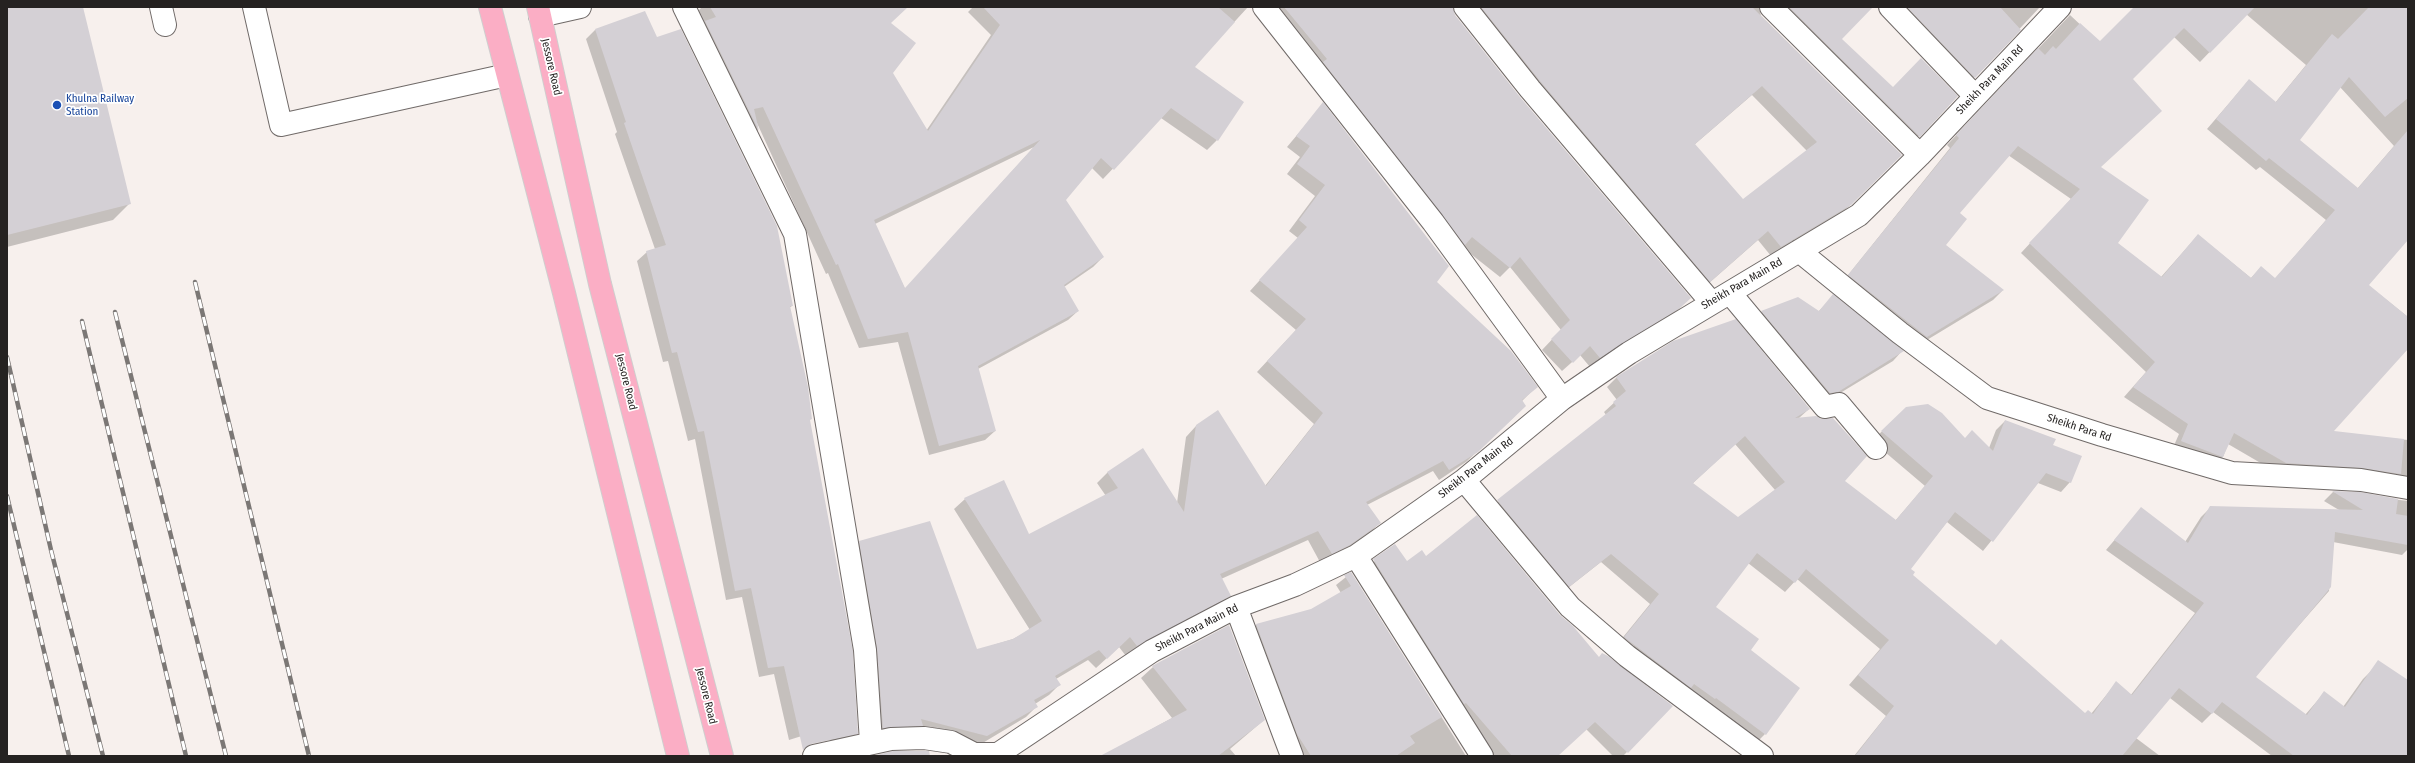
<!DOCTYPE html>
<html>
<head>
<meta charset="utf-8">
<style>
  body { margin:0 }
  #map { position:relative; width:2415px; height:763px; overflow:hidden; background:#f7f0ed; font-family:"Fira Sans Condensed",sans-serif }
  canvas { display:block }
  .frame { position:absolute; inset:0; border:8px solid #252221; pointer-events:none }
</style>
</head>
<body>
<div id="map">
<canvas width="2415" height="763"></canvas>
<div class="frame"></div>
</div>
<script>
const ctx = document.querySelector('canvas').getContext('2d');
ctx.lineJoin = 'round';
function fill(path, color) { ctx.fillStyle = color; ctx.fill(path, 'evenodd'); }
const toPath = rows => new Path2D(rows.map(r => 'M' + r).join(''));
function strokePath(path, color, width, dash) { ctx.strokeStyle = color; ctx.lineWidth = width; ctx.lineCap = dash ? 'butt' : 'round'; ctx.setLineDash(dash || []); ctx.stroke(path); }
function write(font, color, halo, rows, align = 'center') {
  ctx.font = font + ' "Fira Sans Condensed",sans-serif'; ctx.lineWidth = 3.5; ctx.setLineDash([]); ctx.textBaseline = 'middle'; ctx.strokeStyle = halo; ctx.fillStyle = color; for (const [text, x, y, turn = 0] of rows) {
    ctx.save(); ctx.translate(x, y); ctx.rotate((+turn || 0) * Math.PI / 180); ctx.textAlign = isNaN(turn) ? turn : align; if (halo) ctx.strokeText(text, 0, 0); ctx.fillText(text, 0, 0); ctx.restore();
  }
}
fill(toPath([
  [7,7,82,7,130,203,113,220,7,247],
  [702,7,906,7,890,23,892,73,926,131,991,35,968,12,973,7,1248,7,1193,67,1217,140,1207,150,1161,118,1103,179,1092,168,1065,200,1103,257,1093,267,1064,287,1078,311,1068,320,978,369,995,431,985,440,929,455,898,342,859,348,828,273,826,274,757,123,758,131,749,140,695,31,704,22,697,12],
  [1034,147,905,289,875,224],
  [1267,7,1453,7,1454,15,1680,308,1669,317,1590,367,1580,355,1562,371,1542,350,1561,330,1510,267,1500,277,1462,247],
  [1463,7,1759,7,1761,16,1901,155,1840,215,1771,256,1758,240,1700,291],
  [1752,95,1807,151,1743,200,1694,145],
  [1769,7,1871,7,1841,39,1893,88,1957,96,1909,146],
  [1888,7,2040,7,1965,87],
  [2135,7,2408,7,2408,239,2368,285,2408,317,2408,348,2332,432,2408,440,2408,491,2276,472,2228,444,2223,457,2213,466,2172,450,2179,434,2124,397,2146,372,2021,253,2071,199,2008,155,1958,214,1945,245,2002,291,1993,300,1917,346,1840,285,1950,148,1947,145,2070,15,2100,43],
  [2246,14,2306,65,2275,103,2249,80,2207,129,2256,170,2260,167,2326,220,2275,279,2261,267,2251,278,2198,235,2161,277,2117,243,2100,167,2131,79,2174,37,2200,62],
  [2340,87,2394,146,2357,189,2298,140],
  [595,30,656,39,792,306,789,308,857,733,847,743,832,746,827,728,789,740,774,674,759,677,742,597,726,600,695,439,688,441,668,361,663,362,637,261,647,252,655,249,615,134,617,132,586,39],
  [1323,104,1435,282,1536,387,1522,401,1515,416,1466,462,1439,480,1433,471,1367,505,1379,523,1369,534,1338,555,1321,564,1308,540,1221,579,1230,595,1219,606,1126,656,1119,647,1096,668,1088,660,1056,679,1059,685,1049,695,1035,704,1036,707,1026,717,976,747,872,738,849,553,860,542,977,650,1013,639,1030,630,954,509,965,499,1029,535,1106,496,1097,483,1108,472,1177,503,1186,437,1196,426,1265,486,1314,424,1257,372,1296,330,1250,291,1298,238,1289,231,1315,196,1287,174,1300,157,1287,147],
  [1833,296,1902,351,1893,361,1827,401,1752,321,1762,312,1818,312],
  [1673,342,1809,409,1799,418,1844,481,1895,521,1925,486,1872,441,1907,407,1965,439,1989,448,1996,430,2005,421,2052,446,2070,482,2061,492,2038,483,1983,551,1947,522,1909,569,1912,575,1996,646,2085,714,2091,714,2116,683,2130,696,2195,613,2106,550,2141,509,2185,542,2201,517,2211,507,2339,510,2324,501,2333,492,2408,501,2408,549,2402,555,2333,542,2329,591,2254,677,2305,715,2324,693,2343,707,2363,679,2373,669,2408,690,2408,756,2272,756,2213,712,2202,723,2170,698,2136,738,2160,756,1854,756,1886,716,1849,685,1880,649,1797,579,1785,592,1748,563,1715,607,1750,650,1765,734,1756,743,1615,647,1650,604,1601,562,1559,595,1488,510,1606,415,1604,412,1617,400,1607,387,1616,378],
  [1735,444,1775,490,1738,518,1692,484],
  [1395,545,1406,563,1426,557,1560,616,1598,658,1672,706,1623,756,1613,756,1586,729,1557,756,1483,756,1365,569],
  [1351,573,1466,756,1297,756,1248,634,1256,625,1311,610,1341,593,1336,585],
  [1153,667,1264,720,1230,749,1236,756,1102,756,1172,718,1141,678]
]), '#0003');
fill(toPath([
  [7,7,83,7,131,204,7,235],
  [710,7,908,7,891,23,916,43,893,73,928,131,1000,25,983,7,1218,7,1235,22,1195,67,1244,102,1218,141,1171,108,1114,170,1101,158,1066,200,1104,257,1064,285,1079,311,978,366,996,431,939,446,908,332,868,339,838,264,836,265,763,107,754,109,759,131,705,21,716,17],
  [1040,140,905,288,874,220],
  [1284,7,1453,7,1455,15,1520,97,1691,298,1680,308,1600,358,1590,346,1573,363,1551,339,1570,320,1520,257,1510,268,1472,237,1465,245,1323,62,1327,59],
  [1481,7,1752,7,1902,155,1851,205,1781,247,1768,231,1710,282,1540,81],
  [1762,86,1817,142,1743,199,1695,144],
  [1789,7,1873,7,1842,39,1893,87,1921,58,1958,96,1920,137],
  [1907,7,2000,7,2021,30,1975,78],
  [2134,7,2255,7,2210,53,2184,28,2133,79,2162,111,2101,167,2149,200,2118,243,2162,277,2198,234,2251,278,2261,266,2275,278,2335,210,2269,158,2266,161,2216,119,2249,79,2276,102,2332,34,2338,39,2369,7,2408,7,2408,98,2385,117,2349,77,2300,140,2358,188,2408,130,2408,240,2369,285,2408,317,2408,349,2334,431,2404,439,2401,474,2362,468,2286,463,2234,433,2223,457,2181,441,2188,424,2133,387,2155,362,2029,243,2080,189,2018,146,1960,213,1967,219,1946,245,2004,290,1927,337,1848,275,1959,138,1956,135,2038,48,2045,55,2053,46,2056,49,2080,23,2100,41],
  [645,11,657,37,681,29,777,226,793,306,790,306,808,387,812,419,810,420,853,651,858,734,811,744,803,750,784,666,768,668,751,588,735,591,704,431,698,432,677,352,672,353,646,251,666,245,624,123,626,122,595,29],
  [1323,102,1449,266,1437,282,1511,351,1538,387,1522,400,1526,406,1478,452,1449,470,1443,461,1366,502,1381,523,1350,545,1332,554,1318,531,1220,574,1231,596,1137,646,1130,637,1107,659,1099,650,1055,676,1061,685,1034,700,1038,707,987,736,921,719,923,726,883,728,877,648,859,541,930,521,977,649,1013,639,1042,621,964,498,1004,480,1029,534,1118,488,1107,472,1143,448,1184,512,1196,425,1218,410,1266,486,1323,413,1267,361,1306,319,1259,280,1307,227,1299,220,1325,185,1297,164,1310,146,1296,136],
  [1833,294,1904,351,1838,392,1830,393,1761,311,1798,297,1819,311],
  [1736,319,1810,409,1795,418,1816,416,1821,419,1833,418,1867,456,1845,481,1896,520,1933,476,1881,431,1906,407,1928,404,1942,413,1965,438,1972,430,1993,451,2005,420,2056,439,2053,445,2082,456,2071,483,2046,473,1993,542,1955,512,1911,569,1915,572,1913,575,1996,645,2001,639,2085,713,2088,710,2093,714,2116,681,2132,695,2204,603,2114,540,2141,507,2188,543,2210,506,2363,510,2332,491,2360,492,2398,499,2396,514,2408,516,2408,545,2335,532,2331,587,2256,677,2307,715,2324,691,2345,707,2378,660,2408,680,2408,756,2294,756,2222,702,2212,714,2179,688,2122,756,1855,756,1894,706,1858,675,1889,640,1806,569,1795,583,1757,553,1716,607,1759,639,1751,650,1800,688,1766,735,1716,698,1715,699,1694,684,1691,688,1624,637,1659,594,1611,554,1569,587,1497,500,1616,406,1613,402,1626,391,1616,377,1673,341],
  [1745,436,1785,482,1738,517,1693,483],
  [1477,515,1560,615,1573,626,1599,657,1602,653,1608,656,1673,706,1628,753,1595,722,1558,756,1512,756,1466,703,1464,704,1373,559,1395,544,1407,561,1422,550,1426,556],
  [1351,572,1442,717,1410,736,1415,743,1396,756,1311,756,1297,734,1256,624,1311,609,1351,586,1344,575],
  [1229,625,1265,720,1218,756,1100,756,1187,710,1152,666],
  [893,751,929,751,930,756,872,756]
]), '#d4d0d5');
const lane = toPath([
  [161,7,165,25],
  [254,7,281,125,507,75]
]);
const street = toPath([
  [684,7,795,234,865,650,871,742],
  [1264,7,1433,222,1562,399],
  [1465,7,1530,89,1711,302],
  [1771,7,1920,155],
  [1890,7,1974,95],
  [540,16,580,7],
  [1799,251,1900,333,1987,398,2102,435,2232,473,2361,480,2408,488],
  [1730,293,1825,407,1839,404,1876,448],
  [1464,480,1570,607,1627,656,1762,756],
  [1356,556,1482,756],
  [1236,607,1292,756],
  [814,756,891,739,924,738,951,742,974,754,998,754,1152,651,1236,607,1295,585,1356,556,1464,480,1562,399,1629,353,1859,215,1920,155,2060,7]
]);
const highway = toPath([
  [490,7,564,293,678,756],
  [538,7,600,284,722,756]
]);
strokePath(lane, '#706a68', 24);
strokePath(street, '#706a68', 24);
strokePath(highway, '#cfcece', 24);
strokePath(lane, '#fff', 22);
strokePath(street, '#fff', 22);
strokePath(highway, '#fbaec5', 22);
const rail = toPath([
  [195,282,309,756],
  [115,312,226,756],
  [82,321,186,756],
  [7,357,51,550,103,756],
  [7,496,69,756]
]);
strokePath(rail, '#7b7775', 4.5);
strokePath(rail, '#fff', 3, [9]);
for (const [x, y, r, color] of [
  [57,105,5,"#1a4fb4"]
]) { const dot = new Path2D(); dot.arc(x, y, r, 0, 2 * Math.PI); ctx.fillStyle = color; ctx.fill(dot); strokePath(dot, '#fff', 1.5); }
write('11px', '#252221', '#fff', [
  ["Jessore Road",551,67,77],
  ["Sheikh Para Main Rd",1990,80,-46],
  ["Sheikh Para Main Rd",1742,284,-30],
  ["Jessore Road",626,382,76],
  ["Sheikh Para Rd",2079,428,18],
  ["Sheikh Para Main Rd",1476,468,-38],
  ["Sheikh Para Main Rd",1197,628,-27],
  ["Jessore Road",706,696,76]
]);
write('11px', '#164399', '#fff', [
  ["Khulna Railway",66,99],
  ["Station",66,112]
], 'left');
</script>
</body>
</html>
